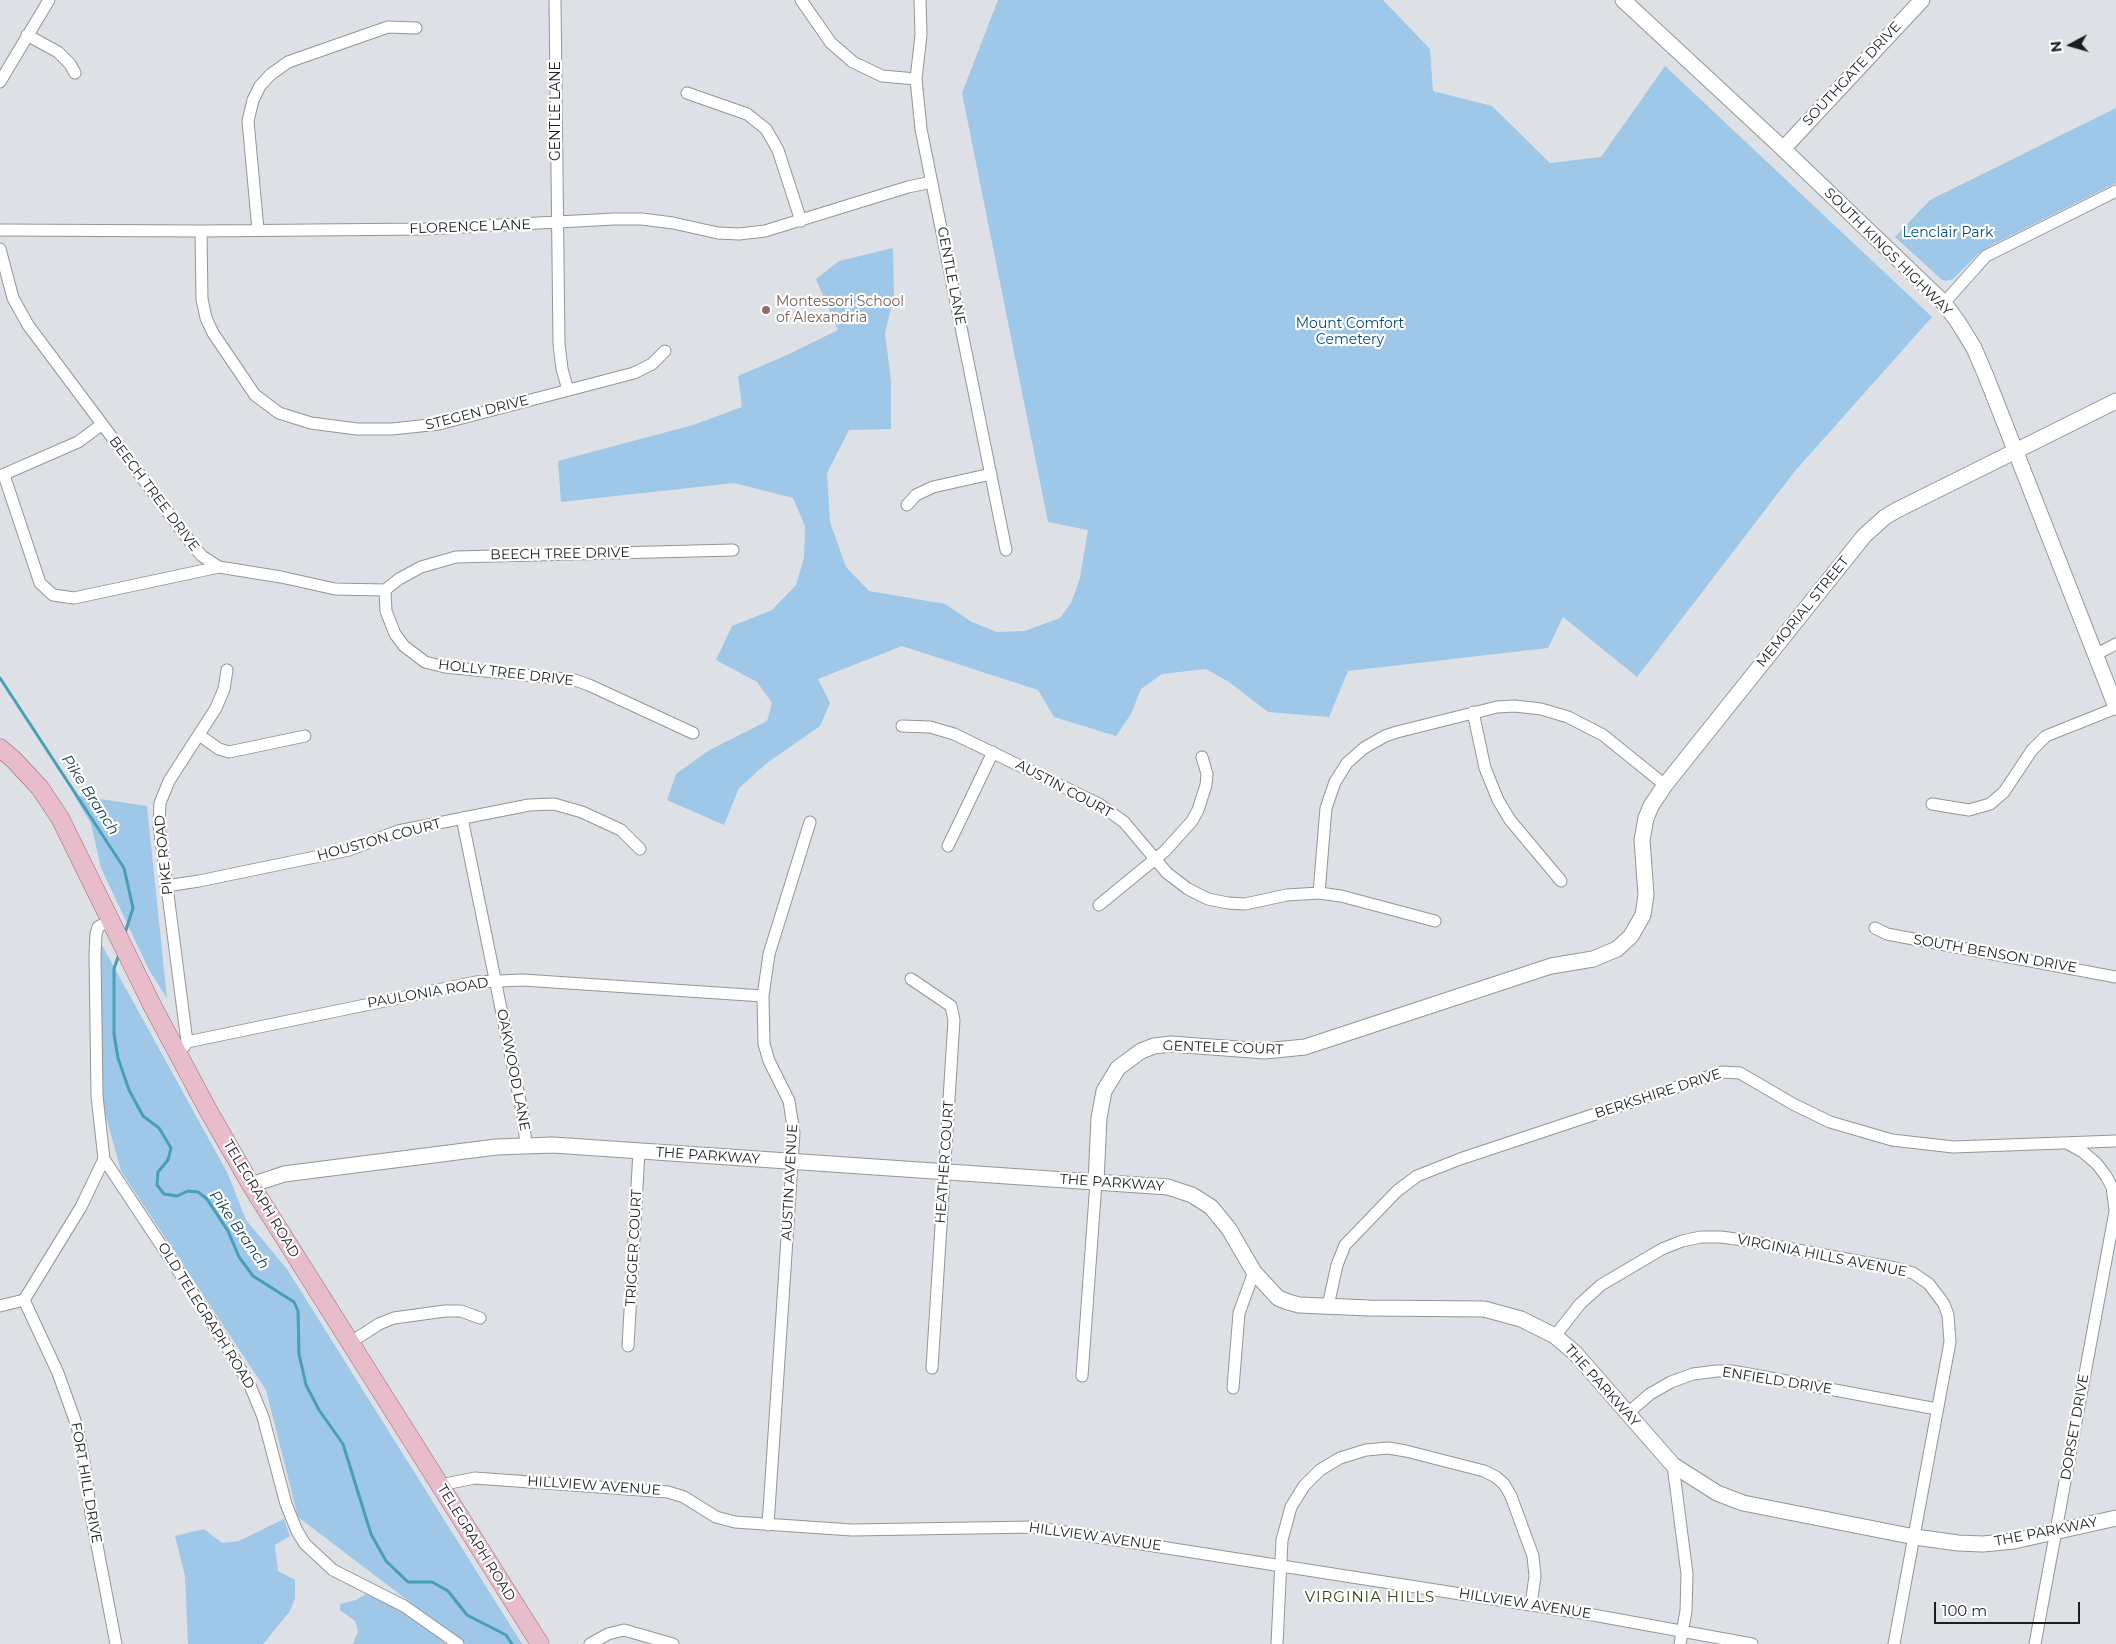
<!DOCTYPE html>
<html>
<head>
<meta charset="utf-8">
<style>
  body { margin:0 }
  #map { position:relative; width:2116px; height:1644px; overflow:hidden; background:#dde1e5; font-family:Montserrat,sans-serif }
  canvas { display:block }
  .north { position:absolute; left:2046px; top:20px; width:50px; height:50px; -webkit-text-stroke:4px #fff; paint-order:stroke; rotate:264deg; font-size:14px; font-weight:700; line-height:20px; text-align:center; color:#1d1e1f }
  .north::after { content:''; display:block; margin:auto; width:18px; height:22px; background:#1d1e1f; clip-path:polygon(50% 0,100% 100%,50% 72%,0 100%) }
  .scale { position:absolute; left:1934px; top:1602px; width:146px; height:22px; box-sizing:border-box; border:2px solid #1d1e1f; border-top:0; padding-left:6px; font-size:15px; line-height:18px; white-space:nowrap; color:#1d1e1f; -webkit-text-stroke:4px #fff; paint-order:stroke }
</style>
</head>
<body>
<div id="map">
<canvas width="2116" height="1644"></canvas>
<div class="north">N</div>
<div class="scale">100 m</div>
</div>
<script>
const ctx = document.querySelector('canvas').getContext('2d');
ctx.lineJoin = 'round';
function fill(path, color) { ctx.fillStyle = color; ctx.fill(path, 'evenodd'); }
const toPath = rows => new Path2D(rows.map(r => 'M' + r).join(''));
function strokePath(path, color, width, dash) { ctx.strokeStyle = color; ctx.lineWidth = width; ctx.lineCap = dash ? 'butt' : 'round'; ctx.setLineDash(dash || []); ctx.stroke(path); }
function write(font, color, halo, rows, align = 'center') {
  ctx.font = font + ' Montserrat,sans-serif'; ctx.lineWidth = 4.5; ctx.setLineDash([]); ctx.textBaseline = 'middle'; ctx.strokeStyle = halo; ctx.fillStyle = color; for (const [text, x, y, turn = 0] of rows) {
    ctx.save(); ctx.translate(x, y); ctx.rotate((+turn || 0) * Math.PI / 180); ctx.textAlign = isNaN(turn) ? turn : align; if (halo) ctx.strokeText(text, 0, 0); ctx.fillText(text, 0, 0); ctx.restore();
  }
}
fill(toPath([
  [998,0,1383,0,1430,49,1433,91,1492,106,1550,163,1601,157,1665,66,1932,317,1795,471,1637,677,1563,617,1548,648,1348,671,1329,717,1268,712,1229,682,1206,669,1162,674,1141,689,1131,714,1116,736,1054,717,1038,690,902,646,818,679,830,703,820,726,767,763,739,788,724,825,667,800,676,774,708,751,767,721,772,703,757,682,716,660,732,626,772,610,796,585,804,558,805,526,793,498,734,483,561,502,558,461,693,425,742,407,738,376,787,355,838,330,816,279,839,261,893,248,894,296,885,333,891,381,891,429,849,430,827,473,830,522,846,567,869,591,945,604,972,622,997,632,1025,631,1060,618,1071,603,1080,578,1088,530,1048,522,962,93],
  [2116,108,2116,183,1992,245,1978,254,1953,279,1946,281,1941,279,1895,237,1930,200],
  [74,795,147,806,167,998,149,970,101,868,91,824],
  [98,938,228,1174,246,1220,287,1269,522,1644,465,1644,298,1517,266,1390,121,1171,102,1102,101,980],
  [284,1519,290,1536,275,1545,278,1571,295,1580,295,1598,290,1611,263,1644,188,1644,185,1576,175,1536,204,1529,222,1543,239,1541],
  [366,1594,400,1608,446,1644,353,1644,358,1631,355,1621,340,1610,340,1604,356,1600]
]), '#9ec7e8');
strokePath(toPath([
  [0,678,124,868,133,908,125,933],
  [118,957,114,969,114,1034,118,1058,129,1090,143,1116,159,1128,171,1148,168,1160,158,1172,157,1185,164,1194,177,1196,188,1191,198,1192,207,1199,228,1231,239,1257,253,1276,294,1302,298,1311,299,1354,306,1385,319,1410,343,1444,371,1534,386,1561,408,1582,432,1582,448,1591,467,1615,506,1635,512,1644]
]), '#479fb8', 3);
const street = toPath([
  [555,0,559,344,562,369,568,390],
  [801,0,831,43,853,62,882,76,916,79],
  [920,0,921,35,916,79,921,129,1006,550],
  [27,35,58,52,70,64,75,73],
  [0,82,49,0],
  [687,93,747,114,766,129,778,150,801,221],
  [0,230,201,231,425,229,614,219,642,219,673,223,718,233,739,234,765,231,908,187,932,182],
  [258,230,248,121,253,100,260,86,270,75,288,62,388,27,416,28],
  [201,231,202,299,206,318,213,333,255,395,279,413,311,423,357,429,392,429,439,424,634,373,652,364,665,351],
  [0,249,13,298,28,325,194,547,202,556,219,567,281,577,335,589,385,590,399,579,421,567,456,557,733,550],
  [1944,303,1986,256,2116,191],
  [4,475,40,583,53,595,74,598,219,567],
  [0,476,78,442,101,425],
  [907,505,916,495,933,487,991,474],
  [385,590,386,611,395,634,404,646,425,662,445,667,575,680,589,685,693,733],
  [2095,655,2116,644],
  [1473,712,1485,768,1498,800,1510,820,1561,881],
  [902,726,930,727,954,734,1099,804,1124,822,1167,873,1188,889,1208,899,1228,903,1245,904,1287,895,1319,893,1341,896,1435,921],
  [199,735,219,749,229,752,305,736],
  [1932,804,1969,810,1990,804,2004,792,2032,750,2046,736,2116,708],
  [462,818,523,1116,526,1145],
  [948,846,993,752],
  [166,886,199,881,349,850,398,831,529,805,554,804,582,812,621,830,640,849],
  [1319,893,1326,808,1335,782,1347,763,1364,748,1385,736,1397,732,1497,707,1515,706,1541,709,1568,717,1603,735,1665,785],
  [1099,905,1165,851,1192,821,1198,810,1206,785,1207,774,1202,757],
  [111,920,98,927,96,934,95,954,97,1096,104,1159,206,1313,249,1383,263,1417,286,1504,297,1531,305,1544,333,1570,404,1606,458,1644],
  [1875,928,1887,934,2116,977],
  [911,979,951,1006,954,1020,932,1368],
  [187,1042,476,982,523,980,763,996],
  [184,1047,187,1042,159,825,160,803,169,781,216,708,224,689,227,670],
  [2067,1143,2083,1152,2097,1164,2106,1176,2112,1187,2115,1210],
  [24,1300,58,1373,77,1426,84,1461,91,1514,116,1644],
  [24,1300,81,1207,104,1159],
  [0,1306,24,1300],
  [1328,1306,1337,1265,1345,1245,1397,1191,1417,1176,1460,1159,1722,1072,1740,1073,1793,1104,1830,1122,1892,1140,1953,1147,2116,1141],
  [1555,1336,1580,1304,1601,1285,1662,1249,1682,1241,1701,1237,1721,1237,1743,1240,1895,1268,1913,1273,1929,1284,1944,1304,1948,1315,1950,1342,1894,1644],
  [351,1342,379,1324,394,1318,445,1311,461,1311,480,1318],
  [628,1346,639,1151],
  [1082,1376,1096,1182],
  [1233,1388,1239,1313,1254,1272],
  [1628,1413,1650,1394,1671,1382,1693,1374,1717,1371,1732,1371,1937,1409],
  [1673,1465,1687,1574,1686,1611,1680,1644],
  [440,1485,475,1478,668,1492,684,1497,716,1517,735,1522,852,1530,1033,1527,1582,1613,1752,1644],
  [768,1525,794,1133,789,1101,769,1061,764,1044,763,996,769,954,810,822],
  [590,1644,608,1634,624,1630,673,1644],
  [1277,1644,1282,1540,1291,1507,1304,1486,1320,1470,1340,1458,1366,1450,1388,1448,1406,1451,1484,1471,1496,1477,1504,1484,1511,1496,1533,1556,1535,1576,1531,1605],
  [2035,1644,2116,1206]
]);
const secondary = toPath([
  [1623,0,1777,143,1944,303,1958,322,1974,348,1986,376,2116,707],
  [1783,149,1922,0],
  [1096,1182,1099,1118,1104,1091,1118,1068,1141,1051,1154,1046,1171,1044,1265,1051,1305,1047,1551,966,1593,959,1617,949,1631,936,1643,915,1646,895,1642,840,1646,818,1651,806,1665,785,1864,536,1885,517,1897,510,2116,401],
  [251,1185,284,1174,496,1147,553,1145,1168,1187,1192,1195,1211,1207,1229,1229,1254,1272,1278,1298,1288,1302,1299,1305,1369,1308,1484,1309,1521,1319,1555,1336,1575,1353,1673,1465,1717,1493,1743,1503,1915,1537,1958,1543,1983,1544,2014,1541,2116,1518]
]);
const primary = toPath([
  [0,748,14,760,40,788,60,818,153,1007,208,1110,251,1185,540,1644]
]);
strokePath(street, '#929699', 13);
strokePath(secondary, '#929699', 17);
strokePath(primary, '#986878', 19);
strokePath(street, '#fff', 11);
strokePath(secondary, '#fff', 15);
strokePath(primary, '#e9bccb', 18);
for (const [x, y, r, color] of [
  [766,310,5,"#8d6e63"]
]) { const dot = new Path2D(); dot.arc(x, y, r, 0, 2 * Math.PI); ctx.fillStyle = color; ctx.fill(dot); strokePath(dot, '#fff', 2); }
write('14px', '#1d1e1f', '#fff', [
  ["SOUTHGATE DRIVE",1852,74,-47],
  ["GENTLE LANE",556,111,-90],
  ["FLORENCE LANE",470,227,-2],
  ["SOUTH KINGS HIGHWAY",1888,252,45],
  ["GENTLE LANE",951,276,79],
  ["STEGEN DRIVE",477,413,-14],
  ["BEECH TREE DRIVE",154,494,53],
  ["BEECH TREE DRIVE",560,554,-1],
  ["MEMORIAL STREET",1803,612,-51],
  ["HOLLY TREE DRIVE",506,673,7],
  ["AUSTIN COURT",1064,789,28],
  ["HOUSTON COURT",379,840,-15],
  ["PIKE ROAD",164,855,-96],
  ["SOUTH BENSON DRIVE",1995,954,10],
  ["PAULONIA ROAD",428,993,-10],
  ["GENTELE COURT",1223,1048,2],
  ["OAKWOOD LANE",513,1070,79],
  ["BERKSHIRE DRIVE",1658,1094,-18],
  ["THE PARKWAY",708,1156,4],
  ["HEATHER COURT",945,1162,-86],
  ["AUSTIN AVENUE",790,1182,-87],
  ["THE PARKWAY",1112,1183,4],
  ["TELEGRAPH ROAD",261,1199,59],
  ["TRIGGER COURT",634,1248,-87],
  ["VIRGINIA HILLS AVENUE",1822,1256,11],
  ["OLD TELEGRAPH ROAD",206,1316,58],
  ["ENFIELD DRIVE",1777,1381,9],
  ["THE PARKWAY",1602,1386,48],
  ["DORSET DRIVE",2075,1427,-80],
  ["FORT HILL DRIVE",86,1483,80],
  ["HILLVIEW AVENUE",594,1486,4],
  ["THE PARKWAY",2046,1532,-11],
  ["HILLVIEW AVENUE",1095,1537,8],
  ["TELEGRAPH ROAD",476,1543,58],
  ["HILLVIEW AVENUE",1525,1604,9]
]);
write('14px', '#024e79', '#fff', [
  ["Lenclair Park",1948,233],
  ["Mount Comfort",1350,324],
  ["Cemetery",1350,340]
]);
write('14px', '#785e54', '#fff', [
  ["Montessori School",776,302],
  ["of Alexandria",776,318]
], 'left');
write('italic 15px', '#173f4b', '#fff', [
  ["Pike Branch",90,795,57],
  ["Pike Branch",239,1230,55]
]);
ctx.letterSpacing = '1px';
write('15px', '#314511', '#fff', [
  ["VIRGINIA HILLS",1370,1598]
]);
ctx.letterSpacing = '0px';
</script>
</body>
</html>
